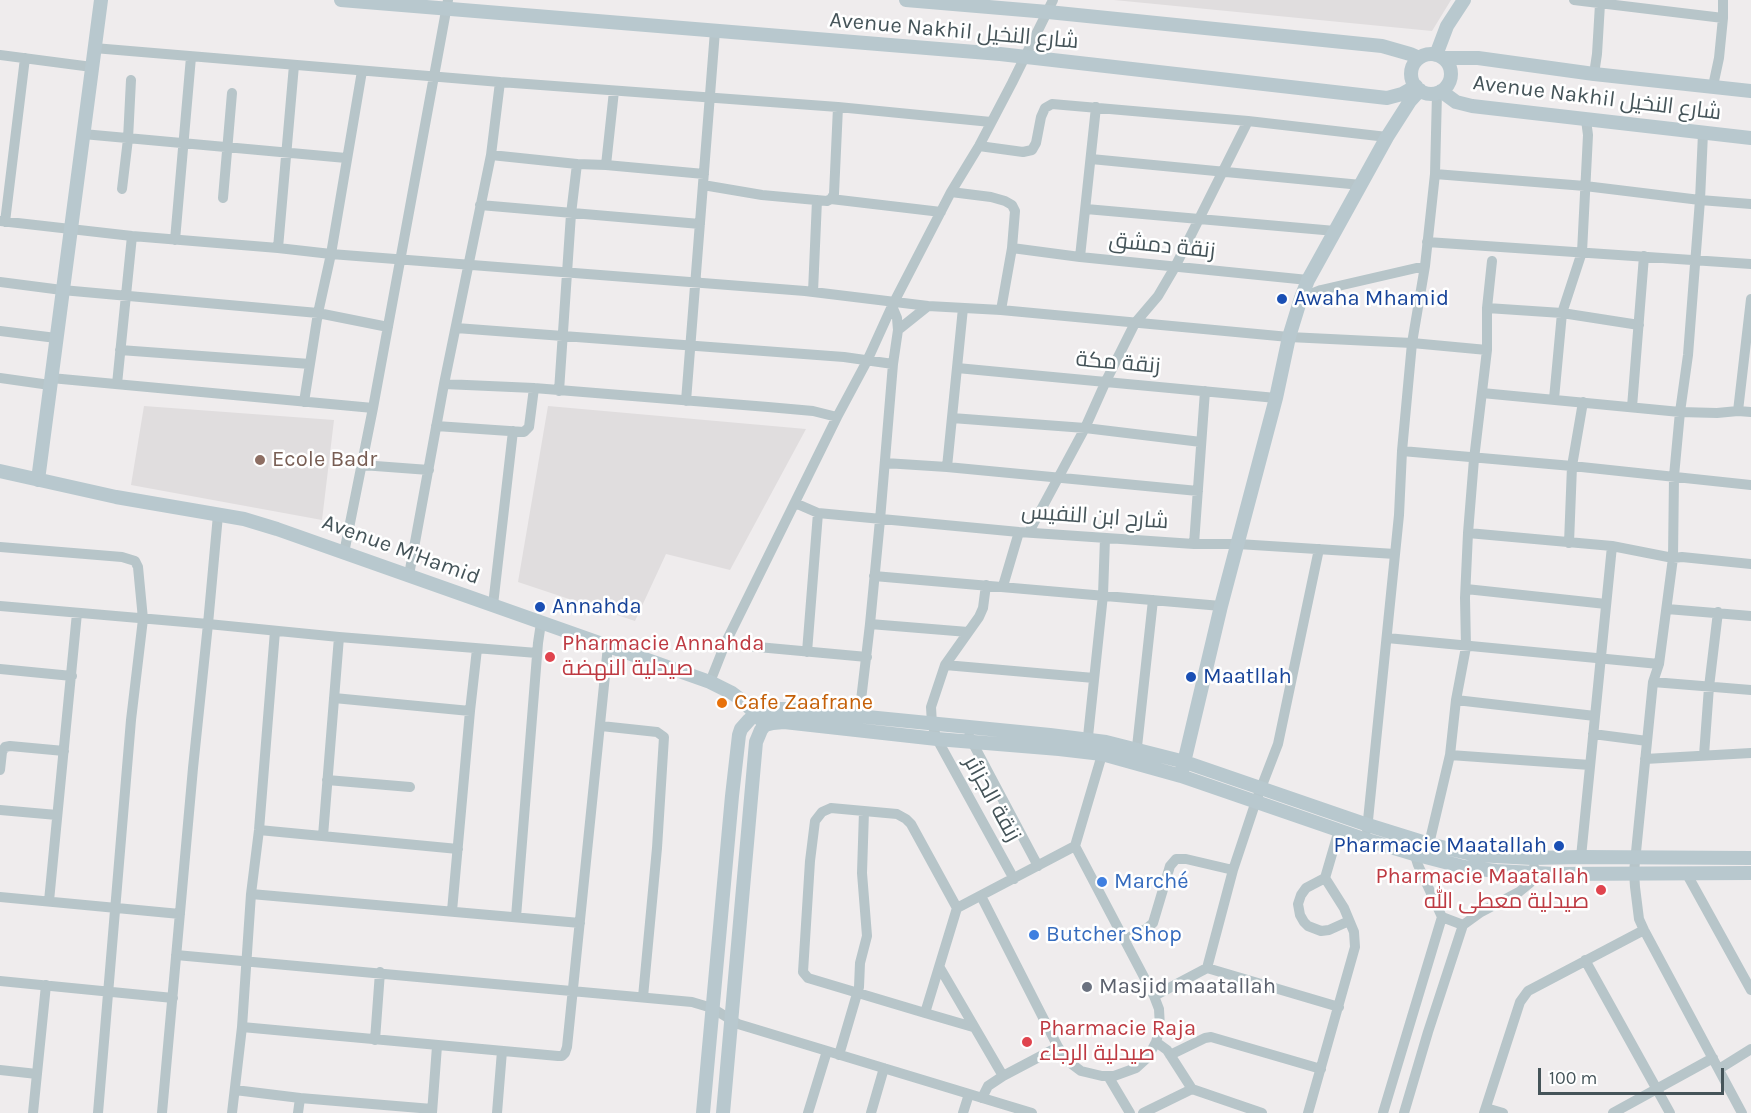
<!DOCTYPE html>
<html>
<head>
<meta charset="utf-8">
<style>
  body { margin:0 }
  #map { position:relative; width:1751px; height:1113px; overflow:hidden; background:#efeced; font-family:Karla,sans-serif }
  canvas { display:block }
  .scale { position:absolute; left:1538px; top:1068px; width:186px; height:27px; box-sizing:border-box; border:3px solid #455459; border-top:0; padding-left:8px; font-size:18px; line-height:21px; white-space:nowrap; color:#455459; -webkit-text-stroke:4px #fff; paint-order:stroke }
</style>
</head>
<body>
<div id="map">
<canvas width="1751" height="1113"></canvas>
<div class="scale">100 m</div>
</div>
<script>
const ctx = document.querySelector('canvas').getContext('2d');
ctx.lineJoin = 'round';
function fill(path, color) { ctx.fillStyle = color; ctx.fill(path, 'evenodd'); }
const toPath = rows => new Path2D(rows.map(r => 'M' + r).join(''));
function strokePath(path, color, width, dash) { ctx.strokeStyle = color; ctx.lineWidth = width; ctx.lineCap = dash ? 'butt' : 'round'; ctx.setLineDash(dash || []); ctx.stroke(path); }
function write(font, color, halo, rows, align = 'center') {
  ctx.font = font + ' Karla,Cairo,sans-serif'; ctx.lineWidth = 5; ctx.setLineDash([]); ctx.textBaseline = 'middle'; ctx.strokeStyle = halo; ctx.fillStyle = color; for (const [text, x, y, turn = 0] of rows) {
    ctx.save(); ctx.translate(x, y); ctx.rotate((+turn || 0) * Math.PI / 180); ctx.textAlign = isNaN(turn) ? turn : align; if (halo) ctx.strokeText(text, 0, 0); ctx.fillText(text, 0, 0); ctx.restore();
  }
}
fill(toPath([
  [1114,0,1451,0,1432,31],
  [144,406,334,420,322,520,131,485],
  [548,406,806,429,730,570,666,554,635,621,518,582]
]), '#e0ddde');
strokePath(toPath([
  [1574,0,1723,18],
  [94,48,500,82],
  [0,55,92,67],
  [1594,74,1597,54,1600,4],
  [1713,86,1719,58,1723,18,1723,0],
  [1703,133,1700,200,1688,355,1680,412,1674,476,1673,558,1659,664,1653,682,1634,872,1635,887,1639,919,1644,930,1742,1113],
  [83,134,346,158],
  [979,146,1023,152,1032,150,1036,143,1041,117,1045,108,1052,104,1248,121,1387,137],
  [491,155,577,164,571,214,559,391],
  [1091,159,1361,185],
  [577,164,606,165,614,91],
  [606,165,704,174],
  [1435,174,1585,186,1700,200,1751,204],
  [703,185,762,195,827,201,831,199,834,194,838,107],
  [122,189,128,139,131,80],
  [951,192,991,197,1005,201,1012,205,1015,211,1012,248,1001,310],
  [223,198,232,93],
  [831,199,941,212],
  [480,205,700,224],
  [1086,209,1335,231],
  [0,221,132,236,278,248,331,254,805,291,928,306,1001,310,1289,337,1412,343,1487,350],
  [5,222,25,58],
  [175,240,191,57],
  [1427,242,1751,264],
  [278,248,294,65],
  [1012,248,1080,257,1308,280],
  [1080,257,1096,107],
  [0,282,62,290,318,313,388,327],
  [813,292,817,200],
  [1301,298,1321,290,1425,266],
  [1487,308,1562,313,1639,325],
  [456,328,844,357,893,364],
  [898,330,928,306],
  [0,331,56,338],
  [120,350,310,364],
  [957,368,1276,398],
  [0,378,50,385],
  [51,378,373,408],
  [117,384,132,236],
  [444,384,534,388,768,407,813,411,837,417],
  [1482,393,1680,412,1717,413,1738,411,1751,412],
  [1554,399,1562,313,1582,252,1588,135,1586,120],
  [686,401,715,31],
  [304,402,318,313,331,254,362,71],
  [1632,407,1644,256],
  [1738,411,1751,299],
  [952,418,1085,428,1201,442],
  [436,426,524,432,529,427,534,388],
  [1402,451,1572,466,1751,485],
  [885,463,947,467,1198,491],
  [362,465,429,470],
  [947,467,963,308],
  [795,503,818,513,1019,532,1194,544,1238,544,1395,554],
  [1029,532,1085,428,1106,381,1135,323,1158,296,1175,267,1248,121],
  [1468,533,1612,546,1673,558,1682,557,1751,564],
  [1569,543,1572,466,1583,402],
  [1194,544,1205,391],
  [0,547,122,557,135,561,138,567,143,619,131,720,98,1113],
  [344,553,373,408,448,0],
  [409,575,444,384,491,155,500,82,838,107,991,122],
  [874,576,1221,606],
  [986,585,983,608,979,617,945,665,931,707,932,724,937,739,1014,879],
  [1003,586,1019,532],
  [1466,589,1606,604],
  [493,605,513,431],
  [0,606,208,624,339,637,537,653],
  [1667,609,1751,616],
  [870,624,968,632],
  [1387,638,1659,664],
  [725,644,867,657],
  [807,652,818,513],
  [945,665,1094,678],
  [0,669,72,676],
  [710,682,725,644,837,417,867,361,892,306,951,192,979,146,1012,83,1053,0],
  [1653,682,1751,690],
  [334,698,470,711],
  [1456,700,1595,716],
  [859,717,870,624,880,520,893,364,898,330,897,318,892,306],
  [601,726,657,732,664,737,657,848,643,997],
  [1593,734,1647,741],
  [969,736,1038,866],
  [1087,746,1103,595,1105,538],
  [1450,755,1590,765],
  [1704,755,1709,687,1718,612],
  [1136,756,1153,600],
  [1645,759,1751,753],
  [0,770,2,752,5,747,10,746,64,751],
  [327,780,410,787],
  [831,808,897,814,906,819,911,824,957,908,925,1013,808,978,803,972,810,861,815,821,822,812,831,808],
  [0,810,57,815],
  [259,830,458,849],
  [1367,830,1399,515,1402,451,1412,343,1425,266,1435,174,1437,93],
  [323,836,339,637],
  [1429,844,1450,755,1456,700,1466,647,1465,598,1468,533,1474,459,1487,350,1487,308,1492,261],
  [1075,846,1104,748],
  [1581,857,1612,546],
  [1689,873,1689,878,1751,990],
  [1325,878,1306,888,1301,895,1298,904,1300,915,1304,922,1308,926,1321,931,1329,930,1349,921],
  [251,894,580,923],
  [981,896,1058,1047,1069,1062,1081,1071,1102,1076,1114,1076,1136,1068,1148,1057,1156,1042,1160,1028,1159,1009,1154,996,1075,846],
  [0,897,180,914],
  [49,901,77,613],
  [957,908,1075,846],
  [452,911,470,711,477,649],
  [516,917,538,643,541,623],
  [1442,917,1463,925],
  [1124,940,1146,929,1153,923,1170,866,1176,859,1186,859,1233,870],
  [176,955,692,1002,712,1008,738,1024,748,1027,1032,1113],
  [1585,960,1670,1113],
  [940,968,1003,1076],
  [1207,968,1233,870,1256,801,1278,744,1319,549],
  [0,981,173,998],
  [1154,996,1207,968,1339,1007],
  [925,1013,973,1027],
  [242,1027,558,1056,562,1056,565,1053,567,1047,608,646],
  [375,1040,380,972],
  [1156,1042,1167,1050,1192,1089,1262,1113],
  [839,1055,859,987,860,963,867,936,862,873,864,811],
  [1170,1055,1205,1038,1211,1037,1321,1069],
  [1719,1069,1751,1049],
  [0,1070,37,1074],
  [1108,1076,1130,1113],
  [235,1090,300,1098,432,1109],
  [982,1098,988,1086,1003,1076,1058,1047],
  [1486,1108,1503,1113],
  [33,1113,46,985],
  [162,1113,193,768,208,624,218,515],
  [232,1113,242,1027,251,894,259,830,275,631],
  [298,1113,300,1098],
  [432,1113,437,1046],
  [497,1113,502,1051],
  [808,1113,827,1051],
  [871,1113,884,1068],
  [963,1113,969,1094],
  [1143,1113,1192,1089],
  [1308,1113,1355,947,1354,932,1344,908,1325,878,1339,830],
  [1383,1113,1442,917,1418,865,1413,849],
  [1404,1113,1428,1032,1463,925,1481,912,1519,892,1530,883,1534,877,1534,867],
  [1484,1113,1520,1002,1528,991,1644,930],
  [1613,1113,1713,1058]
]), '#b7c5c9', 10);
strokePath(toPath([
  [341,0,1000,54,1387,98,1402,94,1416,86],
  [906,0,1048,12,1382,46,1410,54,1419,58],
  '1411 74a20 20 0 1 1 40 0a20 20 0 1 1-40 0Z',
  [1436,55,1447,26,1464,0],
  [1443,58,1478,58,1594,74,1751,91],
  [1441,91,1456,102,1472,106,1751,138],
  [0,471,116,497,244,519,277,529,710,682,732,693,744,702,762,721],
  [38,480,101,0],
  [1182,771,1221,606,1276,398,1289,337,1301,298,1308,280,1387,137,1410,101,1420,90],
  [703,1113,732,796,739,735,741,729,749,720,756,714,771,709,786,709,1050,735,1106,742,1185,762,1368,825,1429,844,1476,855,1532,858,1581,857,1751,858],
  [723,1113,756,742,761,730,765,725,773,723,784,722,937,739,1059,749,1102,754,1181,776,1364,839,1414,854,1464,867,1496,871,1555,874,1751,873]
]), '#b8c8ce', 14);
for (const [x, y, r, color] of [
  [1282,299,6,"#1a4fb4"],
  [260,460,6,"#8d6e63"],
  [540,607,6,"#1a4fb4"],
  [550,657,6,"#e0444e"],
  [1191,677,6,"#1a4fb4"],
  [722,703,6,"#e8710a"],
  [1559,846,6,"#1a4fb4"],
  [1102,882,6,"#3f7fe0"],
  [1601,890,6,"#e0444e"],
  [1034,935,6,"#3f7fe0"],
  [1087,987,6,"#6b7280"],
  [1027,1042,6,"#e0444e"]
]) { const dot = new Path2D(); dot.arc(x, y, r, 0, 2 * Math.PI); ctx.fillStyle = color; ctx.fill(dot); strokePath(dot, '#fff', 2); }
write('22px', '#455459', '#fff', [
  ["Avenue Nakhil شارع النخيل",954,31,5],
  ["Avenue Nakhil شارع النخيل",1597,98,7],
  ["زنقة دمشق",1162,246,6],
  ["زنقة مكة",1118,363,5],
  ["شارح ابن النفيس",1095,517,4],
  ["Avenue M'Hamid",401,550,20],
  ["زنقة الجزائر",992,799,61]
]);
write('22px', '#164399', '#fff', [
  ["Awaha Mhamid",1294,299],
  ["Annahda",552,607],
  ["Maatllah",1203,677],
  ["Pharmacie Maatallah",1547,846,"right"]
], 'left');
write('22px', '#785e54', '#fff', [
  ["Ecole Badr",272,460]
], 'left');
write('22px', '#be3a42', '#fff', [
  ["Pharmacie Annahda",562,644],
  ["صيدلية النهضة",562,669],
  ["Pharmacie Maatallah",1589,877,"right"],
  ["صيدلية معطى الله",1589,902,"right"],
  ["Pharmacie Raja",1039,1029],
  ["صيدلية الرجاء",1039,1054]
], 'left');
write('22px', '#c56008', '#fff', [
  ["Cafe Zaafrane",734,703]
], 'left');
write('22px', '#366cbe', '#fff', [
  ["Marché",1114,882],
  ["Butcher Shop",1046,935]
], 'left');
write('22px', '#5b616d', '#fff', [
  ["Masjid maatallah",1099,987]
], 'left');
</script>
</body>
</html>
